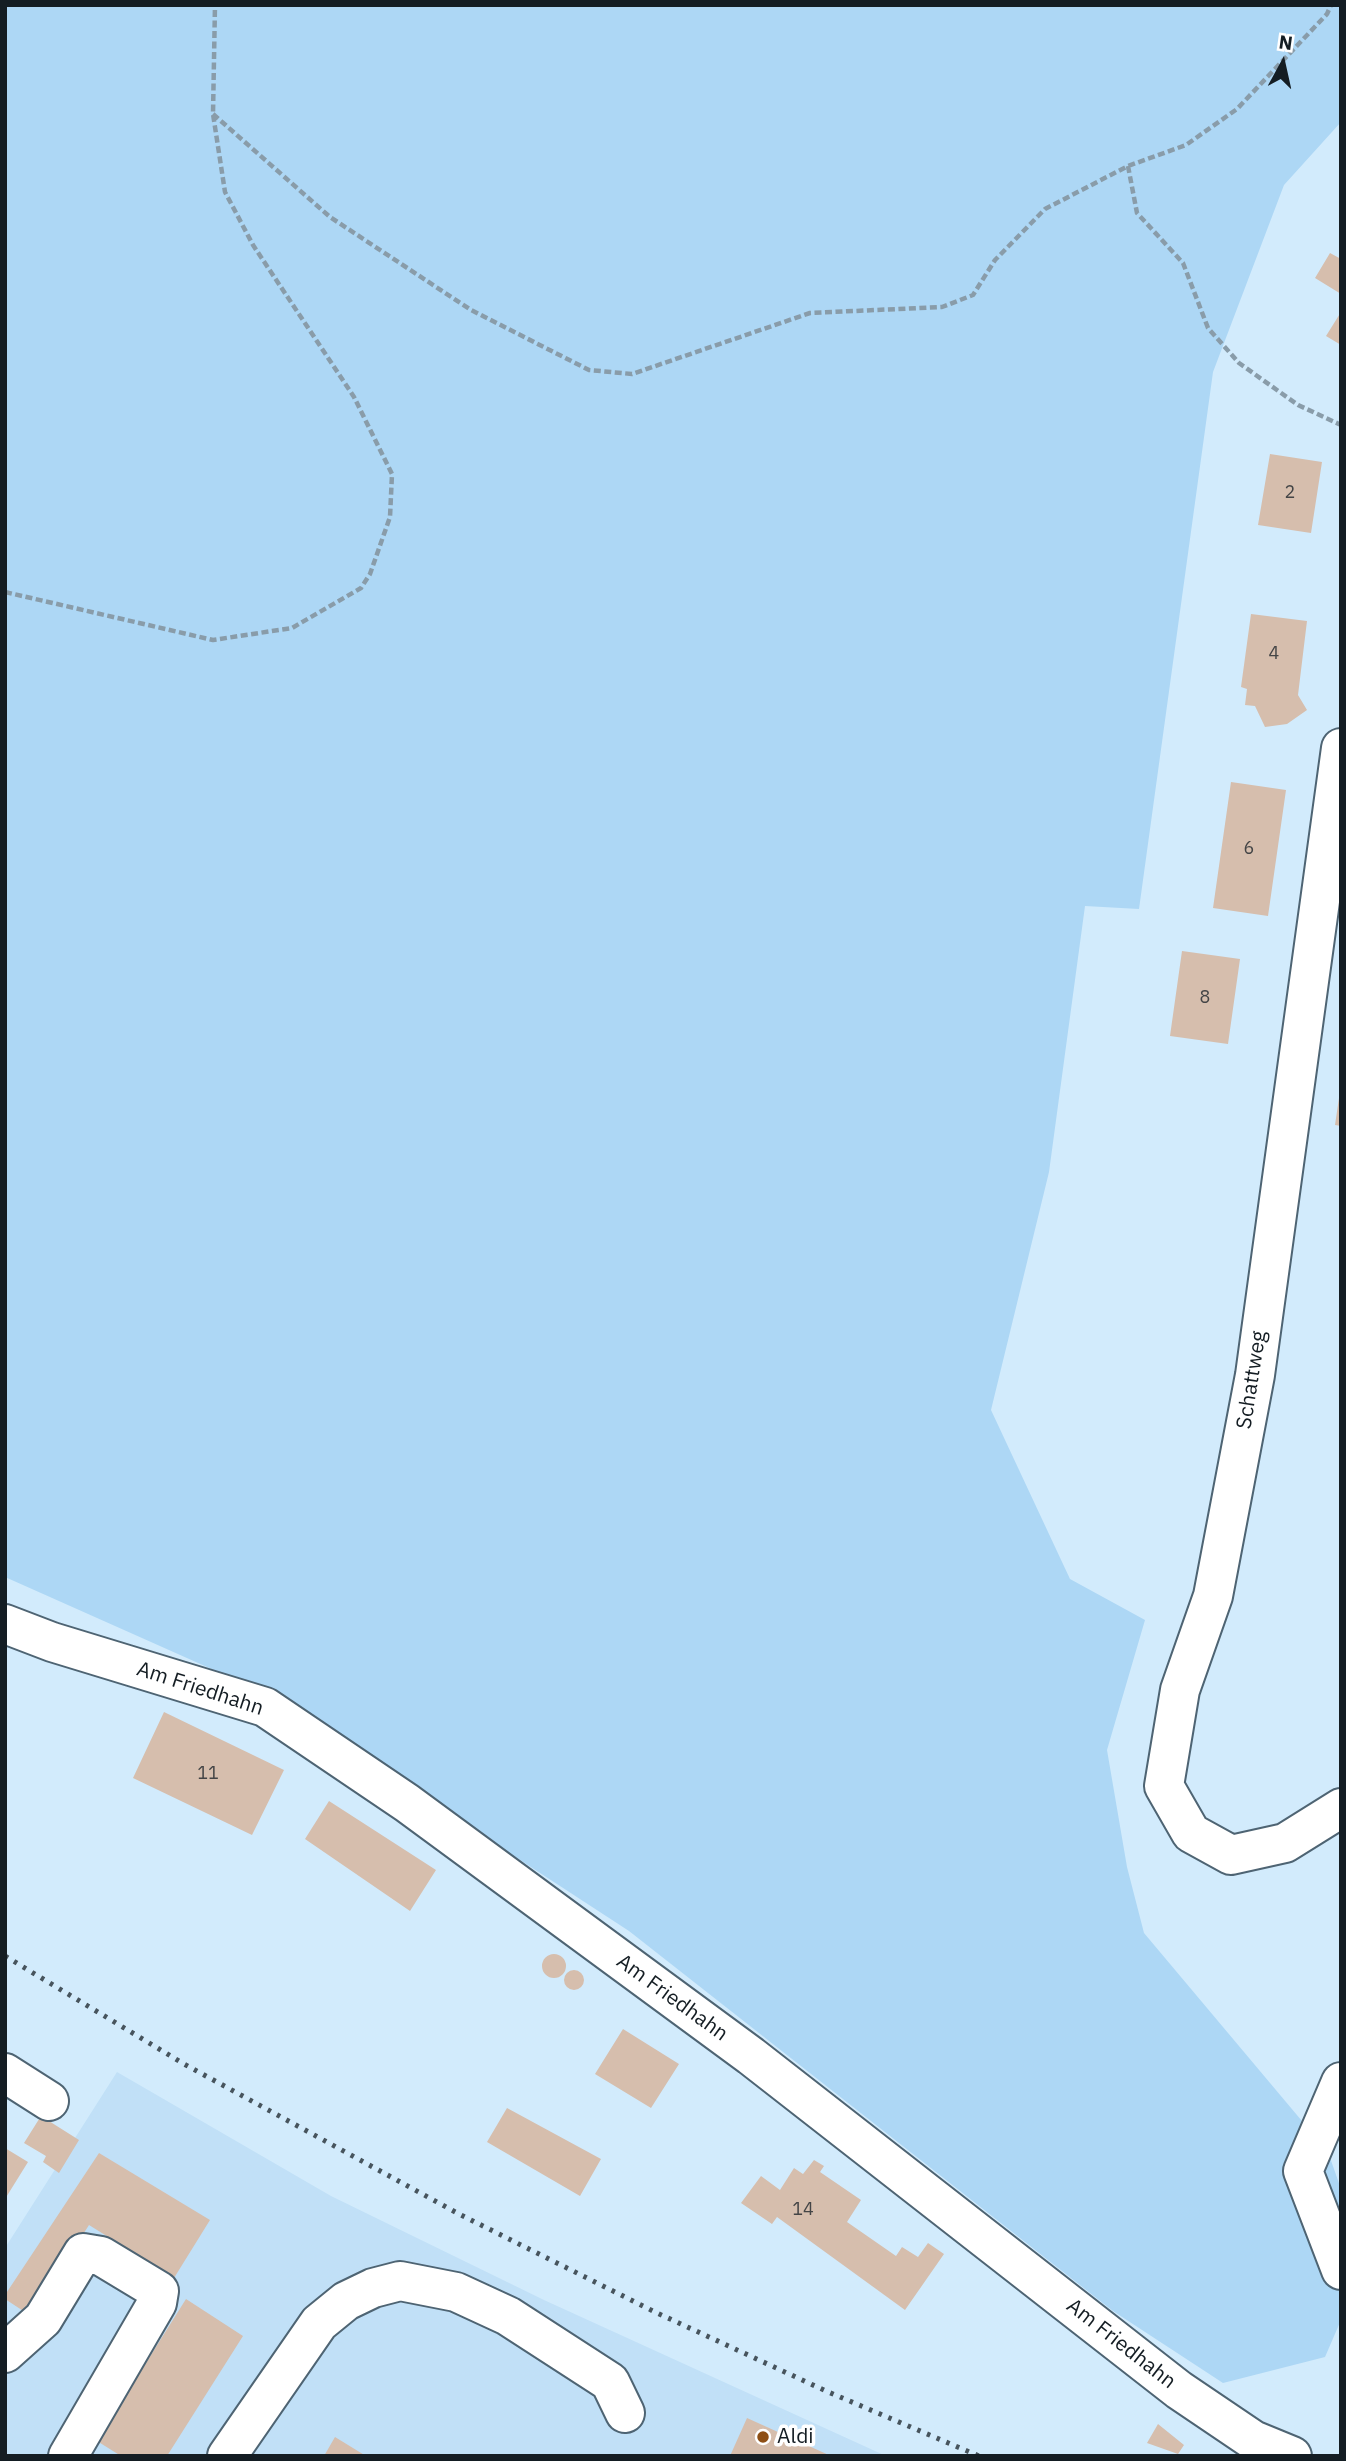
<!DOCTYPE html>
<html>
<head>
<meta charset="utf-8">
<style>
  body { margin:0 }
  #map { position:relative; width:1346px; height:2461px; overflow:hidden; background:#d2ebfc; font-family:"IBM Plex Sans",sans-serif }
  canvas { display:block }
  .frame { position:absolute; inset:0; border:7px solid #141d23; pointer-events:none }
  .north { position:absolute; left:1248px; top:28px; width:70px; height:70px; -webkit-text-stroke:5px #fff; paint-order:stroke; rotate:8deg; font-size:19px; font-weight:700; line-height:28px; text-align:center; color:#141d23 }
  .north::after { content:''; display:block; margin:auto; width:24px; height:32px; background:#141d23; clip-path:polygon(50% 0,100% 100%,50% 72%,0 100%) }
</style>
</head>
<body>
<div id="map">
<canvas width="1346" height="2461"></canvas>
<div class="frame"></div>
<div class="north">N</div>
</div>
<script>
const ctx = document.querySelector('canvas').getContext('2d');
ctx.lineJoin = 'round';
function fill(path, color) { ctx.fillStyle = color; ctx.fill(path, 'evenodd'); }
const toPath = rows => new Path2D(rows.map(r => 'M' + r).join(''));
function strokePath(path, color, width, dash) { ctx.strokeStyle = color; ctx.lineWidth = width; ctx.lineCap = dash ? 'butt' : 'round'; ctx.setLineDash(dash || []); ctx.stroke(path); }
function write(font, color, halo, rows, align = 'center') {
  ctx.font = font + ' "IBM Plex Sans",sans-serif'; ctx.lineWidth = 7; ctx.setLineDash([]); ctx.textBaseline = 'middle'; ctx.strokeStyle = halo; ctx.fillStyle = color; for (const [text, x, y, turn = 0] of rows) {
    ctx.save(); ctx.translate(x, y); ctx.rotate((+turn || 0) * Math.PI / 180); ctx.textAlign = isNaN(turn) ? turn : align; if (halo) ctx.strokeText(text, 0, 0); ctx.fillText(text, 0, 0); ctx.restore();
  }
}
fill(toPath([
  [117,2072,331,2196,544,2300,886,2456,5,2456,5,2248]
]), '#c1e0f7');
fill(toPath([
  [5,5,1341,5,1341,122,1284,185,1213,372,1139,909,1085,906,1049,1172,991,1410,1070,1579,1145,1620,1107,1750,1127,1867,1144,1933,1328,2152,1341,2189,1341,2320,1325,2357,1223,2383,1113,2311,629,1931,261,1691,5,1577]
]), '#add7f5');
fill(toPath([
  [1330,253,1341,259,1341,294,1315,278],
  [1341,312,1341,345,1326,336],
  [1270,454,1322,462,1311,533,1258,525],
  [1251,614,1307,621,1298,695,1307,710,1287,724,1265,727,1255,706,1245,705,1247,689,1241,687],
  [1231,782,1286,790,1268,916,1213,908],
  [1182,951,1240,959,1228,1044,1170,1036],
  [1339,1098,1341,1099,1341,1126,1335,1125],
  [164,1712,284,1770,252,1835,133,1778],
  [329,1801,436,1870,410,1911,305,1839],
  '542 1966a12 12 0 1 1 24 0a12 12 0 1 1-24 0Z',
  '564 1980a10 10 0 1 1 20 0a10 10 0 1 1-20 0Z',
  [623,2029,679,2064,651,2108,595,2074],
  [507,2108,601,2159,580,2196,487,2142],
  [41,2116,79,2140,59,2173,43,2162,46,2156,24,2143],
  [5,2148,28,2162,5,2199],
  [99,2153,210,2220,174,2278,89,2225,31,2316,5,2299,5,2295],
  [814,2160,824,2166,820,2172,861,2200,847,2222,896,2256,902,2247,918,2257,928,2243,944,2254,905,2310,777,2217,772,2224,741,2203,761,2176,780,2190,794,2168,803,2174],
  [186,2299,243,2336,167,2456,121,2456,97,2441],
  [747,2418,831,2456,730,2456],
  [1158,2424,1184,2445,1178,2454,1147,2443],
  [335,2437,366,2456,324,2456]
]), '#d6bead');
const minor = toPath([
  [1341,748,1255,1375,1213,1596,1180,1690,1164,1786,1191,1833,1231,1855,1285,1843,1341,1808],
  [5,1624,52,1642,265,1707,407,1803,751,2056,1179,2390,1253,2440,1292,2456],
  [5,2073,49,2101],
  [1341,2082,1303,2171,1341,2270],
  [5,2353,43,2319,83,2253,101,2256,159,2291,157,2303,68,2456],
  [227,2456,319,2323,346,2301,373,2288,400,2281,456,2292,508,2316,610,2382,625,2413]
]);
strokePath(minor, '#4e6473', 42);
strokePath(toPath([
  [213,114,330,217,471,310,589,370,632,374,810,313,942,307,973,295,995,260,1045,209,1128,166,1186,145,1237,109,1327,14,1331,5],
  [1128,166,1137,213,1183,263,1208,328,1239,363,1298,405,1341,425],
  [5,592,213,640,292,628,361,588,370,574,390,517,392,474,354,397,253,245,225,192,213,114,215,5]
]), '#899ca9', 4.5, [7, 3.5]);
strokePath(minor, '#fff', 38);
strokePath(toPath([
  [5,1956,184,2064,459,2214,655,2312,826,2391,979,2456]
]), '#47545d', 5, [3.5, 7]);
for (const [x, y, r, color] of [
  [763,2437,7,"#8e4f16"]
]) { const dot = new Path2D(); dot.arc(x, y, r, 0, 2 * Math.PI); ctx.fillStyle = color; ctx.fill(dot); strokePath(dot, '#fff', 2.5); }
write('18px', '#444546', null, [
  ["2",1290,493],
  ["4",1274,654],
  ["6",1249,849],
  ["8",1205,998],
  ["11",208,1774],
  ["14",803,2210]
]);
write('21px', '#141d23', '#fff', [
  ["Schattweg",1252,1380,-81],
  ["Am Friedhahn",200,1689,18],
  ["Am Friedhahn",672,1998,36],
  ["Am Friedhahn",1121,2344,38]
]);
write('21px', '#141d23', '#fff', [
  ["Aldi",777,2437]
], 'left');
</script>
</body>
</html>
